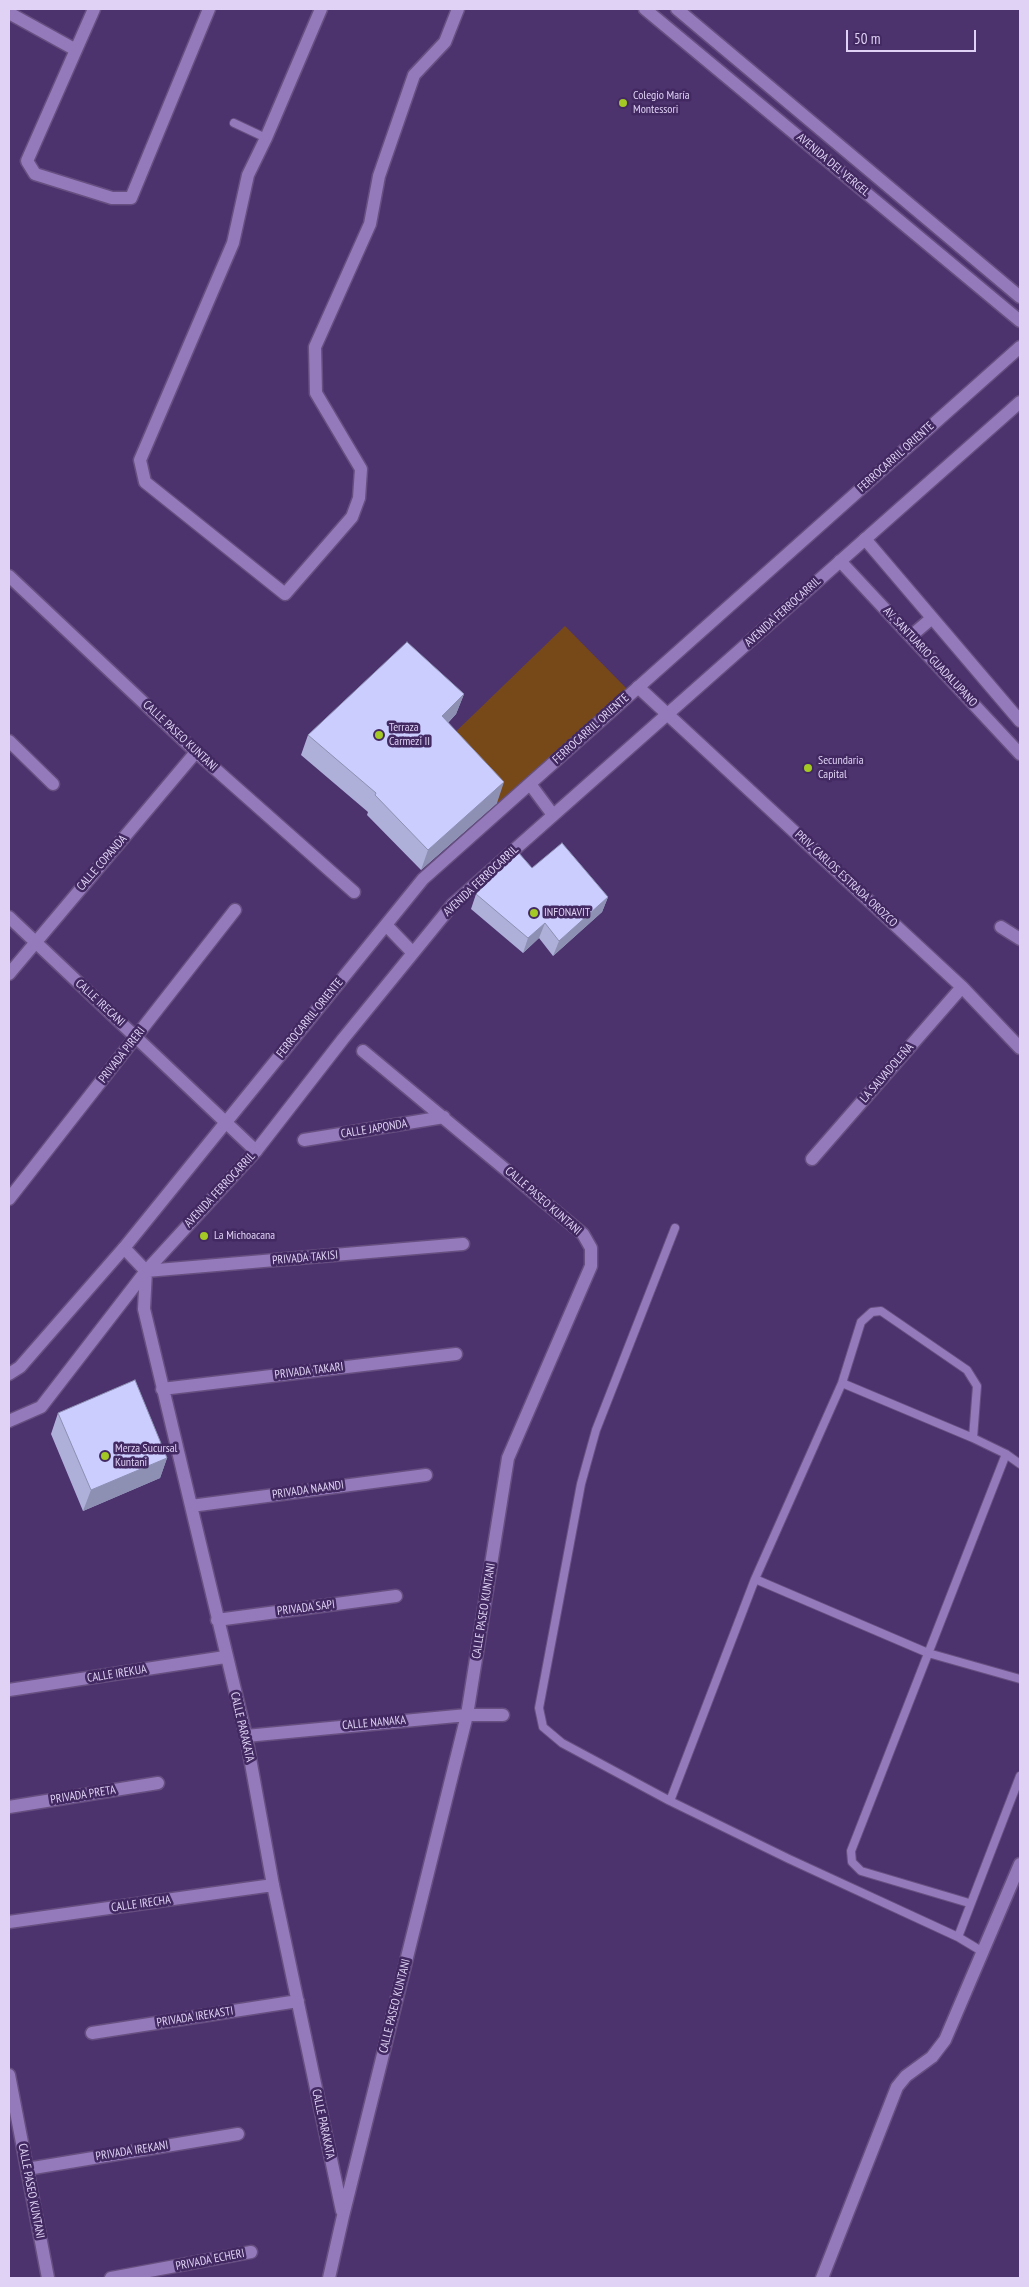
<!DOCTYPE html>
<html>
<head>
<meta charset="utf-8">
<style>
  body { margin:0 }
  #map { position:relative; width:1029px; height:2287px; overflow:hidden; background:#4d336d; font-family:"PT Sans Narrow",sans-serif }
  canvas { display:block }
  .frame { position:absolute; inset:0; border:10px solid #dfd2f4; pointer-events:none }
  .scale { position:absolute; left:846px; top:30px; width:130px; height:22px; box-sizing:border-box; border:2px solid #dfd2f4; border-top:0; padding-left:6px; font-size:15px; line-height:18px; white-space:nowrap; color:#dfd2f4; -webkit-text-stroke:4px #422961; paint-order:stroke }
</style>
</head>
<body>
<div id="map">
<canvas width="1029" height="2287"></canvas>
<div class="frame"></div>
<div class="scale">50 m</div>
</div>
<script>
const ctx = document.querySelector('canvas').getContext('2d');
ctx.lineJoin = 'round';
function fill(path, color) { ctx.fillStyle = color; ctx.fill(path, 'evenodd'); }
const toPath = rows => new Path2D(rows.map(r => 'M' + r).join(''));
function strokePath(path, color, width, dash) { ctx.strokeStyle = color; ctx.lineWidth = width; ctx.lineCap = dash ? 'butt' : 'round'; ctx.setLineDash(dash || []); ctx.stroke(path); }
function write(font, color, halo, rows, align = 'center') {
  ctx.font = font + ' "PT Sans Narrow",sans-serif'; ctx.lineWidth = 5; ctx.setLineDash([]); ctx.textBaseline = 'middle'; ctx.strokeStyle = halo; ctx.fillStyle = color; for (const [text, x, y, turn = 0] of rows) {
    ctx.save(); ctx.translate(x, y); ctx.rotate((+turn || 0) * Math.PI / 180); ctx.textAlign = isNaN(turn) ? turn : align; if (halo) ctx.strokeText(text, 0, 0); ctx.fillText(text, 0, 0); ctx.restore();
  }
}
fill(toPath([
  [565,626,628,690,499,805,442,745]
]), '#774818');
const service = toPath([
  [234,123,266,138],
  [675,1228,596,1430,581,1484,539,1708,543,1727,562,1743,670,1801,789,1859,958,1937,983,1952],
  [842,1383,973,1438],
  [755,1579,928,1653,1020,1679],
  [670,1801,755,1579,842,1383,861,1322,872,1312,881,1311,967,1370,977,1386,973,1438,1006,1454,1020,1464],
  [969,1903,861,1871,852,1862,851,1851,1006,1454],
  [958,1937,1020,1776]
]);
const minor = toPath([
  [94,9,27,161,35,174,112,198,131,198,209,9],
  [321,9,266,138,248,175,233,243,140,460,145,482,285,594,352,517,359,498,361,469,316,393,315,347,370,224,379,176,414,75,445,42,458,9],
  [9,13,76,50],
  [865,539,1020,721],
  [840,561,1020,754],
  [9,576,196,752,354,892],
  [911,636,932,618],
  [638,687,962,987,1020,1048],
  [9,741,53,784],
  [9,917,256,1151],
  [1001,927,1020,939],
  [9,974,196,752],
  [304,1140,444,1117],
  [812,1159,962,987],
  [9,1199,235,910],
  [124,1248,146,1271,144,1309,246,1736,273,1885,342,2211],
  [146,1271,463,1244],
  [162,1389,456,1354],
  [191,1506,426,1475],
  [217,1620,396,1596],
  [9,1690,225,1657],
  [246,1736,467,1715,503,1715],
  [9,1807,158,1783],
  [9,1922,273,1885],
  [92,2033,298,2001],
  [9,2075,48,2278],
  [27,2169,238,2134],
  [111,2278,251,2252],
  [329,2278,343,2216,467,1715,508,1458,591,1266,591,1248,583,1234,363,1051],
  [822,2278,897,2087,906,2076,932,2057,945,2040,1020,1864]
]);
const tertiary = toPath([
  [645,9,1020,321],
  [677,9,1020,297]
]);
const secondary = toPath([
  [530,784,553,815],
  [386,925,413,953],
  [9,1374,20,1367,124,1248,423,879,1020,347],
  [9,1421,41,1407,146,1271,256,1151,343,1039,453,904,1020,402]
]);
strokePath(service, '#675081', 10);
strokePath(minor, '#675081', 15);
strokePath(tertiary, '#675081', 15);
strokePath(secondary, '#675081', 15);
strokePath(service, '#947aba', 8);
strokePath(minor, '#947aba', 12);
strokePath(tertiary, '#947aba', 12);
strokePath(secondary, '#947aba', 12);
fill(toPath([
  [464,694,456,714,448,723,497,803,421,870,367,815,368,812,301,755,308,735],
  [532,868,608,897,602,912,553,956,539,938,523,953,471,909,476,894],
  [58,1413,167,1458,160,1478,83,1511,51,1434]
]), '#aeb0da');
fill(toPath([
  [464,694,456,714,434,737,442,716],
  [504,782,497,803,421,870,428,850],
  [608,897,602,912,553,956,559,941],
  [545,923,539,938,523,953,528,938],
  [167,1458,160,1478,83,1511,91,1490]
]), '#8d90b2');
const building = toPath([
  [407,642,464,694,442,716,504,782,428,850,375,795,376,793,308,735,407,642],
  [562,843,608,897,559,941,545,923,528,938,476,894,518,852,532,868,562,843],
  [135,1380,167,1458,91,1490,58,1413,135,1380]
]);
fill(building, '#cacdfe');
strokePath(building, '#8d90b2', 1);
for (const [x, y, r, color] of [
  [623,103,5,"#a4c824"],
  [379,735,5,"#a4c824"],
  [808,768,5,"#a4c824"],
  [534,913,5,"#a4c824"],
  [204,1236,5,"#a4c824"],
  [105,1456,5,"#a4c824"]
]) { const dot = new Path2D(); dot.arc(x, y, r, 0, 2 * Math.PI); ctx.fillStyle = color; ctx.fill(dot); strokePath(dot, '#422961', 2); }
write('12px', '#dfd2f4', '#422961', [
  ["Colegio María",633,96],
  ["Montessori",633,110],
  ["Terraza",389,728],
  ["Carmezi II",389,742],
  ["Secundaria",818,761],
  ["Capital",818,775],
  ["INFONAVIT",544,913],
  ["La Michoacana",214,1236],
  ["Merza Sucursal",115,1449],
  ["Kuntani",115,1463]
], 'left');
write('12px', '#dfd2f4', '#422961', [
  ["AVENIDA DEL VERGEL",833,165,40],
  ["FERROCARRIL ORIENTE",896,457,-42],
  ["AVENIDA FERROCARRIL",783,612,-42],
  ["AV. SANTUARIO GUADALUPANO",930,657,47],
  ["FERROCARRIL ORIENTE",591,729,-42],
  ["CALLE PASEO KUNTANI",180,736,43],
  ["CALLE COPANDA",102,863,-49],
  ["PRIV. CARLOS ESTRADA OROZCO",846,879,43],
  ["AVENIDA FERROCARRIL",481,881,-43],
  ["CALLE IRECANI",100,1003,43],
  ["FERROCARRIL ORIENTE",310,1018,-51],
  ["PRIVADA PIRERI",122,1055,-52],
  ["LA SALVADOLEÑA",887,1073,-49],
  ["CALLE JAPONDA",374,1129,-9],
  ["AVENIDA FERROCARRIL",220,1190,-47],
  ["CALLE PASEO KUNTANI",543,1201,41],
  ["PRIVADA TAKISI",305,1258,-5],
  ["PRIVADA TAKARI",309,1371,-7],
  ["PRIVADA NAANDI",308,1490,-8],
  ["PRIVADA SAPI",306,1608,-7],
  ["CALLE PASEO KUNTANI",484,1611,-81],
  ["CALLE IREKUA",117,1674,-9],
  ["CALLE NANAKA",374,1723,-5],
  ["CALLE PARAKATA",242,1727,77],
  ["PRIVADA PRETA",83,1795,-9],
  ["CALLE IRECHA",141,1904,-8],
  ["CALLE PASEO KUNTANI",395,2006,-76],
  ["PRIVADA IREKASTI",195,2017,-9],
  ["CALLE PARAKATA",323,2124,78],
  ["PRIVADA IREKANI",132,2151,-9],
  ["CALLE PASEO KUNTANI",31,2191,79],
  ["PRIVADA ECHERI",210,2260,-11]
]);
</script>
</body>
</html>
